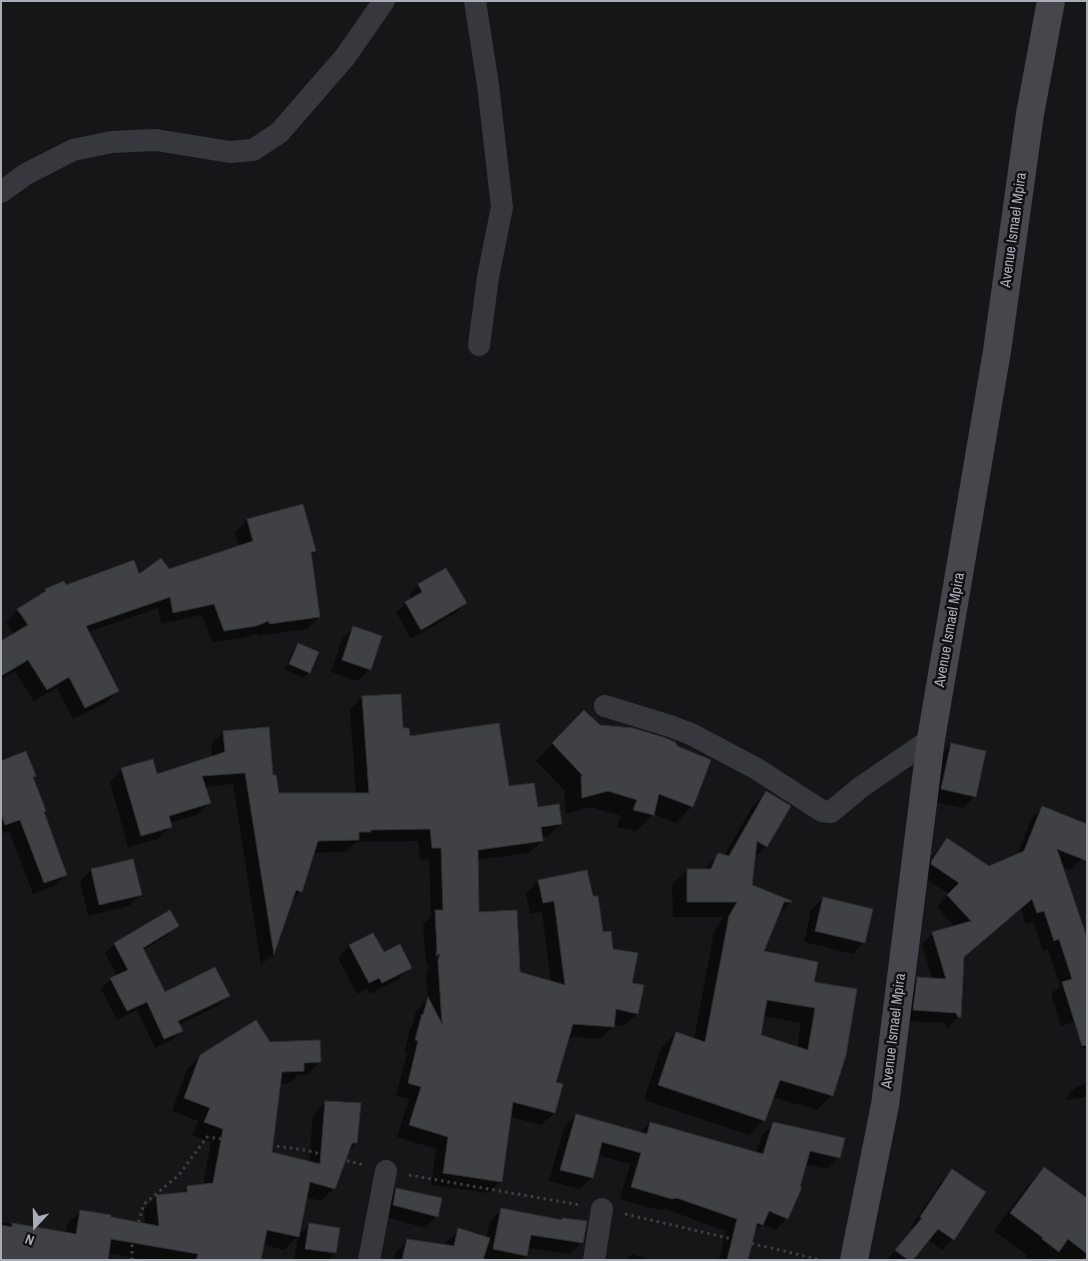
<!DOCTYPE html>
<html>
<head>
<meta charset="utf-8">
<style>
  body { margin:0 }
  #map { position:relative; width:1088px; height:1261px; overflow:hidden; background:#161618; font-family:"Archivo Narrow",sans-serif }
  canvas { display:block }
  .frame { position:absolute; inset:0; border:2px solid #a8adb8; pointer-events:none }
  .north { position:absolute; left:10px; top:1201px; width:50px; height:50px; -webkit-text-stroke:4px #111113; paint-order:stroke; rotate:201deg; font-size:14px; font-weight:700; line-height:20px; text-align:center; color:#a8adb8 }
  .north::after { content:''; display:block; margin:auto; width:18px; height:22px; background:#a8adb8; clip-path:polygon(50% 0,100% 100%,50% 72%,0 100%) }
</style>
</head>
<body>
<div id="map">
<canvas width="1088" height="1261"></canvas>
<div class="frame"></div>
<div class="north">N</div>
</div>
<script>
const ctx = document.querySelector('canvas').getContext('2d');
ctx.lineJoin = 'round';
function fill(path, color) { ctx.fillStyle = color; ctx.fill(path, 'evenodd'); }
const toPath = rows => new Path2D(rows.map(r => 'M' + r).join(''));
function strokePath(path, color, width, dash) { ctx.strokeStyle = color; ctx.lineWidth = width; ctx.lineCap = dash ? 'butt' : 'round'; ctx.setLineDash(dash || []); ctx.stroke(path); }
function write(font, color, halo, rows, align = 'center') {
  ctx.font = font + ' "Archivo Narrow",sans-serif'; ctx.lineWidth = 5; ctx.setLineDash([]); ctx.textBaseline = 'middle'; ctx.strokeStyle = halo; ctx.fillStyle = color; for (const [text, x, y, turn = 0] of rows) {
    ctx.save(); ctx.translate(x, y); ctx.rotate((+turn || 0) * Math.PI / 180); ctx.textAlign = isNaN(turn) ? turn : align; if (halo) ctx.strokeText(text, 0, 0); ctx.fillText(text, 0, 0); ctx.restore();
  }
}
fill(toPath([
  [302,506,314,551,310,555,319,617,307,629,257,636,257,633,243,638,212,642,202,615,161,624,158,608,88,632,118,690,106,703,73,719,57,688,34,701,15,671,1,680,1,643,14,635,6,622,18,610,39,597,46,590,63,582,65,586,169,571,239,547,235,532,247,520],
  [419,585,465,603,456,613,411,639,396,612,412,599,409,595],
  [354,627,370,669,358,681,331,672,342,639],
  [298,645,309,672,304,678,285,670,293,650],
  [362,697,409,738,508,788,561,824,548,836,541,837,542,841,529,853,477,860,478,913,519,973,551,982,542,912,530,914,526,893,538,881,602,934,631,984,637,1014,624,1026,613,1024,613,1027,600,1039,568,1037,554,1082,562,1084,554,1113,541,1125,510,1117,501,1181,488,1193,431,1185,436,1149,397,1137,409,1099,396,1096,407,1053,404,1053,410,1028,412,1026,416,1011,428,999,426,974,429,964,426,966,423,924,431,916,429,859,420,860,418,841,358,842,354,844,345,852,313,853,301,891,291,902,273,954,261,965,233,784,204,787,210,802,197,815,170,823,171,826,158,839,128,847,110,782,122,769,156,775,212,757,211,744,224,732,271,777,278,794,356,794,350,709],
  [568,728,692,806,676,823,653,814,636,831,617,827,621,816,591,807,566,814,564,794,566,792,536,761],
  [951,744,975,796,963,808,930,801,939,756],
  [1,762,32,778,66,875,54,886,33,894,9,831,1,834],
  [767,792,766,846,754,859,751,886,791,901,778,915,763,952,813,983,832,1095,817,1110,772,1097,764,1120,749,1135,644,1100,661,1048,676,1033,694,1039,714,932,723,917,673,917,672,885,687,870,704,869,719,855,724,856,752,807],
  [763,1016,801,1023,797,1048,759,1036],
  [1043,808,1087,846,1082,859,1070,870,1061,866,1087,942,1087,1047,1082,1049,1074,1022,1061,1026,1051,994,1060,986,1048,949,1043,951,1033,922,1026,924,1021,909,962,958,959,1016,948,1028,946,1028,945,1023,902,1021,906,990,917,979,932,979,922,944,933,933,955,927,937,907,949,894,920,875,921,872,936,851,947,839,988,867,1017,856,1031,819],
  [91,870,141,895,129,906,88,916,80,881],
  [823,898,864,942,853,954,804,942,811,910],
  [177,925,168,935,142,951,164,994,228,996,219,1005,178,1025,181,1031,172,1040,155,1048,137,1010,117,1020,101,989,111,979,117,976,105,953,115,944],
  [373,934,383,954,411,967,399,979,370,994,367,989,357,994,338,958,349,946],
  [270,1043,320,1062,307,1075,298,1075,290,1083,279,1084,270,1153,309,1162,313,1115,326,1102,356,1143,348,1152,334,1188,321,1201,305,1197,297,1236,310,1224,335,1253,328,1260,294,1260,298,1236,284,1250,263,1245,260,1260,145,1260,108,1253,1,1260,1,1222,66,1233,67,1224,80,1212,145,1224,144,1209,157,1196,180,1194,187,1187,203,1185,211,1142,192,1135,198,1121,172,1111,187,1069,201,1056],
  [1087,1083,1087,1097,1066,1100,1066,1098,1075,1088],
  [576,1116,640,1133,650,1123,756,1153,762,1135,773,1124,839,1157,827,1169,805,1164,787,1218,776,1230,762,1224,753,1234,747,1260,719,1260,726,1231,665,1209,659,1210,620,1199,630,1164,597,1155,591,1178,580,1189,549,1181,564,1127],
  [1044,1168,1087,1254,1081,1260,1054,1260,1051,1257,1049,1260,1029,1260,1026,1257,1027,1255,994,1231,1027,1186],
  [952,1171,985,1193,953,1239,942,1250,928,1240,912,1260,887,1260,913,1229,910,1228,942,1181],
  [397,1189,440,1199,436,1217,425,1228,382,1216,385,1201],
  [502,1209,560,1221,562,1219,582,1242,570,1254,527,1248,525,1260,394,1260,396,1252,408,1240,445,1246,446,1242,459,1230,486,1238,490,1221],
  [632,1254,650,1260,626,1260]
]), '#0007');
const building = toPath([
  [303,504,316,551,311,552,320,617,269,624,269,621,256,626,224,631,214,604,173,613,170,597,86,626,119,691,85,708,69,677,47,690,28,660,1,676,1,641,28,625,17,609,46,591,45,589,64,581,66,585,134,560,139,574,161,558,169,569,253,541,247,519,303,504],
  [446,568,467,603,421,630,405,602,422,592,418,584,446,568],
  [353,626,382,636,371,670,342,660,353,626],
  [298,643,319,652,310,673,289,664,298,643],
  [401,694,403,728,409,728,410,736,499,723,509,786,534,783,538,807,559,804,562,824,541,827,543,841,478,850,479,912,517,910,520,972,565,985,554,901,543,903,538,880,587,870,593,896,598,896,603,932,611,931,613,949,638,953,632,983,644,985,638,1014,616,1009,614,1027,573,1024,556,1082,563,1084,555,1113,513,1102,502,1182,443,1173,448,1137,409,1125,421,1087,408,1083,418,1041,415,1040,422,1014,423,1015,428,997,442,1024,438,961,440,953,436,956,437,950,435,910,443,910,441,848,432,848,430,829,371,830,371,832,359,832,359,840,318,841,302,892,296,890,274,954,245,773,202,776,211,803,169,816,172,827,141,836,121,768,153,759,157,774,225,752,223,731,269,727,273,775,276,775,279,793,369,793,362,696,401,694],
  [584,710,600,725,633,728,666,738,675,742,677,746,711,760,693,807,659,794,654,815,633,810,637,800,608,791,582,798,581,776,583,776,552,743,584,710],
  [951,743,986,751,976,797,941,789,951,743],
  [26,751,36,776,33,777,46,811,44,812,67,875,44,883,20,820,5,825,1,814,1,761,26,751],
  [766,791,791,806,767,847,757,841,752,885,792,901,792,902,784,902,764,951,818,962,814,982,857,989,846,1055,833,1096,780,1080,765,1121,658,1085,676,1032,705,1042,729,916,737,902,687,902,687,869,711,869,718,853,729,856,766,791],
  [767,1000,815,1008,808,1050,761,1035,767,1000],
  [1042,806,1087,824,1087,861,1057,849,1087,938,1087,1045,1082,1046,1062,982,1072,979,1059,939,1054,941,1044,911,1037,913,1032,899,964,957,961,1017,958,1017,956,1013,913,1010,917,977,946,979,932,932,971,921,947,895,959,883,931,864,932,860,947,838,989,866,1024,851,1042,806],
  [133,859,142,895,99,905,91,869,133,859],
  [823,897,873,909,865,943,815,931,823,897],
  [170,910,179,926,143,948,165,992,215,967,230,996,178,1021,183,1031,164,1039,147,1002,127,1011,110,978,128,970,114,943,170,910],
  [373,933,384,952,400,944,412,968,382,983,379,978,369,983,349,945,373,933],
  [256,1020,270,1042,320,1040,321,1062,304,1063,304,1071,282,1072,272,1152,320,1164,325,1101,361,1103,357,1143,352,1143,335,1189,310,1182,299,1237,267,1230,261,1260,196,1260,198,1254,111,1239,108,1260,1,1260,1,1225,12,1227,12,1223,76,1234,80,1210,111,1215,111,1217,159,1226,156,1195,187,1192,187,1186,213,1183,223,1129,204,1122,210,1108,184,1098,200,1055,256,1020],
  [576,1114,647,1134,650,1122,763,1154,773,1122,845,1138,840,1158,810,1151,800,1187,802,1187,788,1219,769,1211,763,1225,757,1223,748,1260,727,1260,737,1219,677,1198,672,1199,631,1187,641,1153,602,1142,593,1178,560,1170,576,1114],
  [1044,1167,1087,1198,1087,1254,1068,1239,1059,1252,1042,1239,1043,1238,1010,1213,1044,1167],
  [952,1169,986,1192,954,1240,938,1229,913,1260,908,1260,895,1250,922,1218,920,1217,952,1169],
  [396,1188,442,1198,438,1217,393,1205,396,1188],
  [501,1208,562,1220,562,1218,587,1221,583,1243,531,1235,527,1256,493,1249,501,1208],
  [309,1223,340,1228,336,1253,305,1249,309,1223],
  [458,1228,490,1238,483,1260,402,1260,407,1239,454,1246,458,1228]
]);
fill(building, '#404145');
strokePath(building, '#303034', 1);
strokePath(toPath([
  [409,1175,580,1205],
  [625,1214,822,1260],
  [132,1260,132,1243,144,1204,179,1175,207,1137,305,1150,364,1165]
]), '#3d3f44', 3, [2.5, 4]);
strokePath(toPath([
  [475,1,488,85,502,207,488,277,479,345],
  [1,192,26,174,73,150,112,142,156,140,230,152,253,150,279,133,345,57,384,1],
  [605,706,670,726,691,734,757,769,822,811,831,812,861,787,931,739],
  [369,1260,386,1171],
  [594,1260,602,1209]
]), '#37383d', 22);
strokePath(toPath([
  [854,1260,885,1105,931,739,997,351,1030,114,1051,1]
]), '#45474d', 28);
write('15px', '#a8adb8', '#111113', [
  ["Avenue Ismael Mpira",1014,230,-82],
  ["Avenue Ismael Mpira",950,630,-80],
  ["Avenue Ismael Mpira",894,1031,-83]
]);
</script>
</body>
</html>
